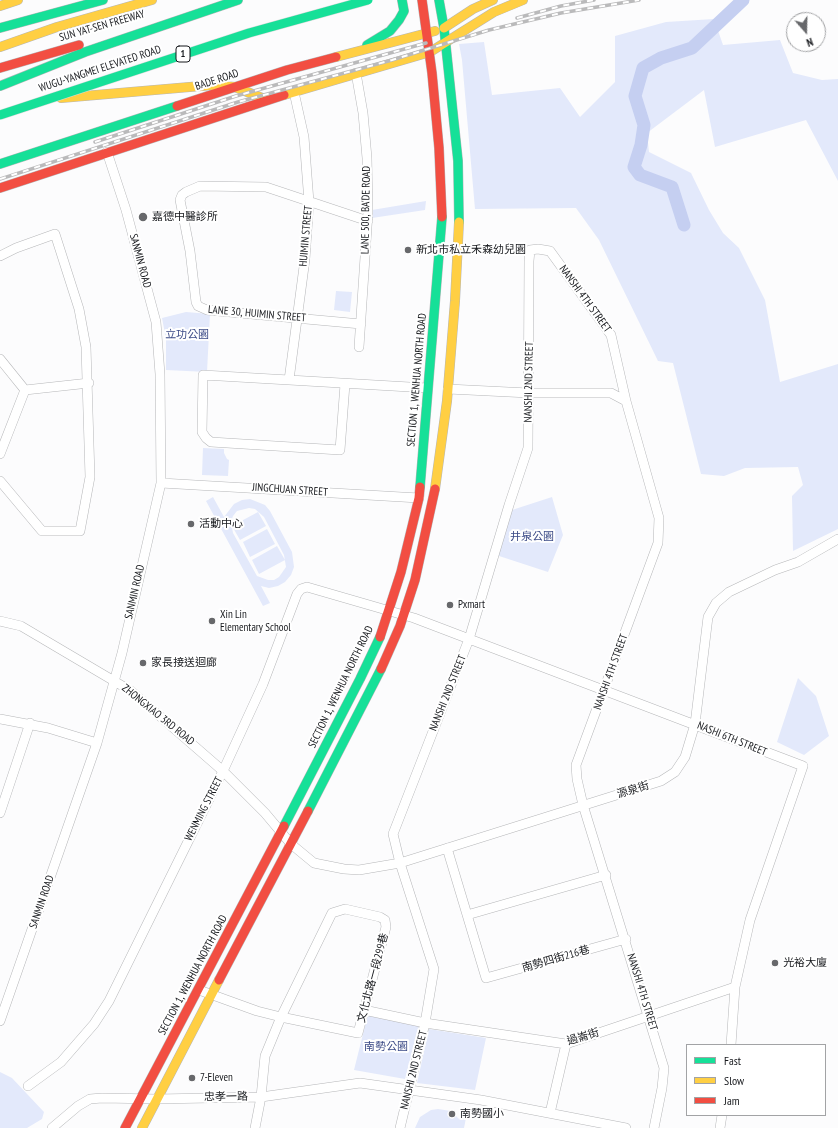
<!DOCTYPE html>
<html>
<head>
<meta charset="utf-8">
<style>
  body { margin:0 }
  #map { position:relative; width:838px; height:1128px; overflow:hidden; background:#fcfcfd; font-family:"PT Sans Narrow",sans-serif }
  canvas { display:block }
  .legend { position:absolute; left:686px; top:1044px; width:140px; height:72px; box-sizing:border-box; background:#fff; border:1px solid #a2a3a5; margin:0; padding:5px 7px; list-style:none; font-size:12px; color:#17191d }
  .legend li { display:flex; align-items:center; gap:8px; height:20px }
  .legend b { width:20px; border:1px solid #a2a3a5 }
  .north { position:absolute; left:786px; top:12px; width:40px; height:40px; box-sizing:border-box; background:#fff; border:1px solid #a2a3a5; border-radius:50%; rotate:160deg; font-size:11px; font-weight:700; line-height:16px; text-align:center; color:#17191d }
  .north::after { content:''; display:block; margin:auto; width:14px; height:18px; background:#67686b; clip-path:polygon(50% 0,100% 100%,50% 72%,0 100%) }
</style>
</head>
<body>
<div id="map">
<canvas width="838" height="1128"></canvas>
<ul class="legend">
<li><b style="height:5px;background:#16e098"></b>Fast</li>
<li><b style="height:5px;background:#ffcf43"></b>Slow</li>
<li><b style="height:5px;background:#f24e42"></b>Jam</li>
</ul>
<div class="north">N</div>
</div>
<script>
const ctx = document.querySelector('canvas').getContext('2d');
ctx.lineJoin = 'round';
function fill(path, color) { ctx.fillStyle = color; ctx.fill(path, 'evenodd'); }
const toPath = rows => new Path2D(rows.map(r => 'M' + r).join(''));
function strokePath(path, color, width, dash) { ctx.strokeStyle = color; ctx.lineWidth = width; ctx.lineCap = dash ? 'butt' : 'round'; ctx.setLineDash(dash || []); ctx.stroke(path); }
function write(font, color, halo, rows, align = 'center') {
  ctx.font = font + ' "PT Sans Narrow","Noto Sans TC",sans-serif'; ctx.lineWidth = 4; ctx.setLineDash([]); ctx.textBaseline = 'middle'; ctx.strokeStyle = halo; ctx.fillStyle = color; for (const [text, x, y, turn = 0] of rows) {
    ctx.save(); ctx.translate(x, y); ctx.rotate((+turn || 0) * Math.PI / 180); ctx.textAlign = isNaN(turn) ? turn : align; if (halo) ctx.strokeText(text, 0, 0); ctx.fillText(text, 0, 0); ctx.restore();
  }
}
fill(toPath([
  [714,19,723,45,780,40,793,73,822,80,838,79,838,181,806,120,715,147,704,90,647,133,649,152,691,173,709,210,723,233,739,248,765,300,780,382,838,364,838,529,793,551,792,496,803,485,798,467,745,468,724,476,701,474,673,363,658,361,599,240,576,208,475,209,462,60,459,44,484,42,492,95,560,88,580,117,615,82,615,36,666,22],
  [426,201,425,210,372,218,372,210],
  [336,291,352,292,350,312,334,310],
  [186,312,210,314,207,372,166,370,166,339,162,318],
  [203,448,224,449,224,453,227,459,229,460,228,476,202,475],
  [213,497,224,517,234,504,242,500,250,499,265,505,270,511,292,552,294,567,291,575,285,582,278,586,269,588,261,586,270,603,263,606,206,501],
  [249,508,255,509,264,517,284,555,286,567,279,577,274,580,268,580,257,576,233,533,231,522,233,516,237,511],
  [552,497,563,535,548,572,496,555,512,510],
  [258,512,266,526,240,540,232,526],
  [267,529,275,544,250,557,243,542],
  [277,546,285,560,259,574,252,560],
  [798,678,816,696,829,736,804,755,777,742],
  [368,1014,419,1025,405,1079,354,1070],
  [429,1029,486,1038,475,1090,417,1083],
  [0,1072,12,1078,44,1112,42,1119,27,1128,0,1128],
  [438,1109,451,1111,459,1119,460,1112,467,1113,464,1128,415,1128,420,1117,431,1110]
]), '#e3e9fb');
strokePath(toPath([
  [684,225,672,187,640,175,634,167,641,145,644,125,635,96,643,68,661,58,692,48,743,0]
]), '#c5cff1', 13);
const street = toPath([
  [356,73,363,113,367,158,368,212,359,347],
  [0,256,16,248,55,234,79,309,86,347,90,477,80,531,42,531,0,481],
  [361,324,207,310,198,306,196,302,190,251,180,200,182,195,186,192,200,186,266,187,368,221],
  [0,359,25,390,0,454],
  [289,380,305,259,309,202,304,137,294,92],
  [345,384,340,450,211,442,206,438,202,432,203,375,427,388],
  [448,389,529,393,611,393,626,401],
  [25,390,89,383],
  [161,483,419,498],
  [0,621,21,626,131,691,223,771,265,813,291,844,314,863,344,869,359,870,400,863,661,781,675,772,685,757,695,724,708,617,716,603,729,592,775,570,798,562,838,539],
  [0,719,48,728,97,743],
  [0,813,30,723],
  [447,848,486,978,626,939],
  [467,915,606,875],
  [199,990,257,1011,281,1017,358,1033,386,927,385,920,380,917,345,909,332,913,281,1017,265,1056,261,1097,255,1128],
  [364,1010,425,1023,566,1044,735,987],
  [0,1021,97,743,122,653,161,483,160,374,156,322,126,210,107,152],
  [28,1086,61,1062,94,1024,109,1001,223,771,263,684,297,594,301,589,307,587,414,618,803,766,750,920,735,987,731,1045],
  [550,1113,566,1044],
  [52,1128,78,1106,90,1099,102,1098,157,1099,261,1097,360,1083,481,1100,626,1128],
  [400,1128,425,1023,434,969,400,863,393,834,469,639,509,505,528,448,529,261,530,250,538,249,550,251,611,335,626,401,659,518,658,543,576,765,577,779,583,805,664,1068,662,1088,654,1128],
  [720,1128,722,1115]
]);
const fast = toPath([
  [439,0,444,28,458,161,459,222],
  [0,28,103,0],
  [367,45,390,31,399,20,404,11,402,0],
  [0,86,85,52,238,0],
  [0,164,177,106],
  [420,487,442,217],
  [308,811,381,669],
  [284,826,360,679,380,637]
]);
const slow = toPath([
  [0,6,18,0],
  [444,28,473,9,493,0],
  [0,47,57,27,152,0],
  [336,57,435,31],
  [284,95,430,52,494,12,523,0],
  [61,98,213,85,235,87,267,100],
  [435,489,447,401,455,301,459,222],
  [142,1128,219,980]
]);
const jam = toPath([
  [422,0,432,73,439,148,442,217],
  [0,68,79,45],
  [177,106,287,70,336,57],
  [0,188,284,95],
  [380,637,401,572,419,498,420,487],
  [381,669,400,626,415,580,435,489],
  [219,980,308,811],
  [125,1128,284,826]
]);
strokePath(street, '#b6b7b9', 10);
strokePath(fast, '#b6b7b9', 10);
strokePath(slow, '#b6b7b9', 10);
strokePath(jam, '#b6b7b9', 10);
strokePath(street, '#fff', 9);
strokePath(fast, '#16e098', 9);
strokePath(slow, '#ffcf43', 9);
strokePath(jam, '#f24e42', 9);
const rail = toPath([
  [517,18,561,6,594,0],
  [95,142,236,96,426,43],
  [0,179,238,102,392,60,489,30,561,13,639,0]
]);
strokePath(rail, '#bababb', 3.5);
strokePath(rail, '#fff', 2, [6]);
const fastBridge = toPath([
  [0,115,249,33,368,0]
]);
strokePath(fastBridge, '#d9d9da', 10, []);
strokePath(fastBridge, '#16e098', 9);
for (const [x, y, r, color] of [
  [143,217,5,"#67686b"],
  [408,250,4,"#67686b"],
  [191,524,4,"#67686b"],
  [450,605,4,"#67686b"],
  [212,621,4,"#67686b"],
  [143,663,4,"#67686b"],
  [775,963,4,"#67686b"],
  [192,1078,4,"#67686b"],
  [452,1114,4,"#67686b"]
]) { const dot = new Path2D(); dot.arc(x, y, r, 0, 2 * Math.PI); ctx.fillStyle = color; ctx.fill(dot); strokePath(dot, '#fff', 1.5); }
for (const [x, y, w] of [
  [183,54,14]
]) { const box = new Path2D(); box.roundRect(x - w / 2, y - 8, w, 16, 3); ctx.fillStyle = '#fff'; ctx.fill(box); strokePath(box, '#17191d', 1); }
write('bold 10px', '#17191d', null, [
  ["1",183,54]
]);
write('11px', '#17191d', '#fff', [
  ["SUN YAT-SEN FREEWAY",102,26,-16],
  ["WUGU-YANGMEI ELEVATED ROAD",100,69,-18],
  ["BADE ROAD",217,80,-18],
  ["LANE 500, BA'DE ROAD",366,210,-89],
  ["HUIMIN STREET",306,236,-85],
  ["SANMIN ROAD",140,261,75],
  ["NANSHI 4TH STREET",585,299,54],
  ["LANE 30, HUIMIN STREET",257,314,5],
  ["SECTION 1, WENHUA NORTH ROAD",417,380,-85],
  ["NANSHI 2ND STREET",529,382,-89],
  ["JINGCHUAN STREET",290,490,4],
  ["SANMIN ROAD",135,592,-77],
  ["NANSHI 4TH STREET",611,672,-70],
  ["SECTION 1, WENHUA NORTH ROAD",341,687,-64],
  ["NANSHI 2ND STREET",448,693,-68],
  ["ZHONGXIAO 3RD ROAD",158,715,39],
  ["NASHI 6TH STREET",732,739,22],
  ["源泉街",633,790,-17],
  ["WENMING STREET",204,809,-63],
  ["SANMIN ROAD",42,902,-71],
  ["南勢四街216巷",556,959,-16],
  ["SECTION 1, WENHUA NORTH ROAD",193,975,-62],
  ["文化北路一段299巷",373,978,-75],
  ["NANSHI 4TH STREET",642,992,73],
  ["過崙街",583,1037,-17],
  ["NANSHI 2ND STREET",414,1070,-76],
  ["忠孝一路",226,1097,-1]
]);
write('11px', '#17191d', '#fff', [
  ["嘉德中醫診所",152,217],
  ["新北市私立禾森幼兒園",416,250],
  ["活動中心",199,524],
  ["Pxmart",458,605],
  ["Xin Lin",220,615],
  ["Elementary School",220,628],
  ["家長接送迴廊",151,663],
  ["光裕大廈",783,963],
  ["7-Eleven",200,1078],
  ["南勢國小",460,1114]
], 'left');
write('11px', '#3b4a86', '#fff', [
  ["立功公園",187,335],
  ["井泉公園",532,537],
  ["南勢公園",386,1047]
]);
</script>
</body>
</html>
